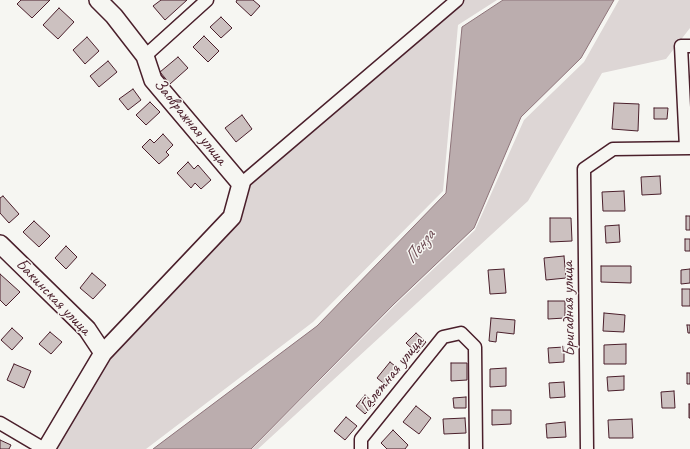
<!DOCTYPE html>
<html>
<head>
<meta charset="utf-8">
<style>
  body { margin:0 }
  canvas { display:block; background:#f6f6f2 }
</style>
</head>
<body>
<canvas width="690" height="449"></canvas>
<script>
const ctx = document.querySelector('canvas').getContext('2d');
ctx.lineJoin = 'round';
function fill(path, color) { ctx.fillStyle = color; ctx.fill(path, 'evenodd'); }
const toPath = rows => new Path2D(rows.map(r => 'M' + r).join(''));
function strokePath(path, color, width, dash) { ctx.strokeStyle = color; ctx.lineWidth = width; ctx.lineCap = dash ? 'butt' : 'round'; ctx.setLineDash(dash || []); ctx.stroke(path); }
function write(font, color, halo, rows, align = 'center') {
  ctx.font = font + ' Caveat,sans-serif'; ctx.lineWidth = 3; ctx.setLineDash([]); ctx.textBaseline = 'middle'; ctx.strokeStyle = halo; ctx.fillStyle = color; for (const [text, x, y, turn = 0] of rows) {
    ctx.save(); ctx.translate(x, y); ctx.rotate((+turn || 0) * Math.PI / 180); ctx.textAlign = isNaN(turn) ? turn : align; if (halo) ctx.strokeText(text, 0, 0); ctx.fillText(text, 0, 0); ctx.restore();
  }
}
fill(toPath([
  [461,0,497,0,458,25,443,191,313,322,146,449,53,449,58,438,121,341,237,225,247,186],
  [619,0,690,0,690,28,666,59,602,73,528,201,258,449,252,449,395,305,475,230,524,120,584,62]
]), '#ddd6d5');
const water = toPath([
  [503,0,614,0,581,58,521,117,474,228,394,304,251,449,153,449,317,326,446,193,462,27,503,0]
]);
fill(water, '#bbadae');
strokePath(water, '#8e747a', 1);
const building = toPath([
  [21,0,50,0,32,18,17,4,21,0],
  [161,0,187,0,165,20,153,6,161,0],
  [237,0,253,0,260,6,251,16,236,2,237,0],
  [59,8,74,22,58,39,43,25,59,8],
  [221,17,232,28,221,38,210,27,221,17],
  [204,36,219,51,208,62,193,47,204,36],
  [87,37,99,51,85,64,73,50,87,37],
  [178,57,188,68,170,84,160,72,178,57],
  [108,61,117,72,99,87,90,76,108,61],
  [133,89,141,100,128,110,119,99,133,89],
  [150,102,160,112,146,125,136,115,150,102],
  [614,103,639,104,638,131,612,129,614,103],
  [654,108,668,108,667,119,654,119,654,108],
  [242,115,252,129,236,142,225,128,242,115],
  [163,134,173,145,166,152,169,155,159,164,142,147,150,139,154,143,163,134],
  [188,162,194,169,198,165,211,180,201,189,195,183,191,188,177,173,188,162],
  [660,176,661,194,642,195,641,177,660,176],
  [624,191,625,211,603,211,602,192,624,191],
  [3,196,19,214,9,223,0,213,0,198,3,196],
  [686,216,690,216,690,230,686,230,686,216],
  [550,218,571,218,572,241,550,242,550,218],
  [34,221,50,236,39,247,23,232,34,221],
  [619,225,620,242,606,243,605,226,619,225],
  [685,239,690,239,690,251,685,251,685,239],
  [66,246,77,257,66,269,55,258,66,246],
  [564,256,566,278,546,280,544,258,564,256],
  [601,266,631,266,631,283,601,282,601,266],
  [504,269,506,293,490,294,488,270,504,269],
  [690,269,690,283,681,284,681,270,690,269],
  [92,273,106,285,93,299,80,288,92,273],
  [0,274,20,292,6,306,0,300,0,274],
  [682,289,690,289,690,306,682,306,682,289],
  [548,301,565,301,565,318,548,319,548,301],
  [604,313,625,315,624,332,603,331,604,313],
  [491,318,515,320,514,334,497,332,496,342,489,341,491,318],
  [687,325,690,325,690,333,688,333,687,325],
  [12,328,23,338,12,350,1,340,12,328],
  [50,332,62,342,51,354,39,344,50,332],
  [416,333,426,342,417,353,406,343,416,333],
  [626,344,626,364,604,364,604,345,626,344],
  [564,347,564,362,549,363,548,348,564,347],
  [390,362,400,370,387,386,377,378,390,362],
  [451,363,467,363,467,380,451,381,451,363],
  [14,364,31,371,24,388,7,380,14,364],
  [506,368,506,386,490,387,490,369,506,368],
  [687,373,690,373,690,384,687,384,687,373],
  [624,376,624,390,608,391,607,377,624,376],
  [564,382,565,397,550,398,549,383,564,382],
  [674,391,675,408,662,408,661,392,674,391],
  [365,395,375,404,365,414,356,406,365,395],
  [466,397,466,408,454,408,453,398,466,397],
  [689,404,690,404,690,418,689,418,689,404],
  [416,406,431,418,419,434,403,422,416,406],
  [492,410,511,410,511,424,492,425,492,410],
  [346,417,357,426,345,440,334,431,346,417],
  [465,418,466,433,444,434,443,419,465,418],
  [632,419,633,438,609,438,608,420,632,419],
  [565,422,566,437,547,438,546,424,565,422],
  [393,430,408,445,405,449,387,449,381,443,393,430],
  [0,440,11,445,9,449,0,449,0,440]
]);
fill(building, '#ccc1c0');
strokePath(building, '#4a1f2b', 1);
const street = toPath([
  [145,56,207,0],
  [686,148,681,46,690,46],
  [241,184,457,0],
  [0,423,44,449],
  [361,449,361,439,443,337,461,333,475,347,476,449],
  [587,449,584,169,613,149,690,148]
]);
const secondary = toPath([
  [0,244,87,329,103,353],
  [46,449,103,353,232,217,241,184,153,80,145,56,114,16,98,0]
]);
strokePath(street, '#4a1f2b', 15);
strokePath(secondary, '#4a1f2b', 20);
strokePath(street, '#f6f6f2', 12);
strokePath(secondary, '#f6f6f2', 17);
write('17px', '#4a1f2b', '#f6f6f2', [
  ["Заовражная улица",190,122,51],
  ["Бакинская улица",53,297,46],
  ["Бригадная улица",569,309,-91],
  ["Галетная улица",392,374,-51]
]);
write('italic 18px', '#6c4a52', '#f6f6f2', [
  ["Пенза",420,247,-52]
]);
</script>
</body>
</html>
